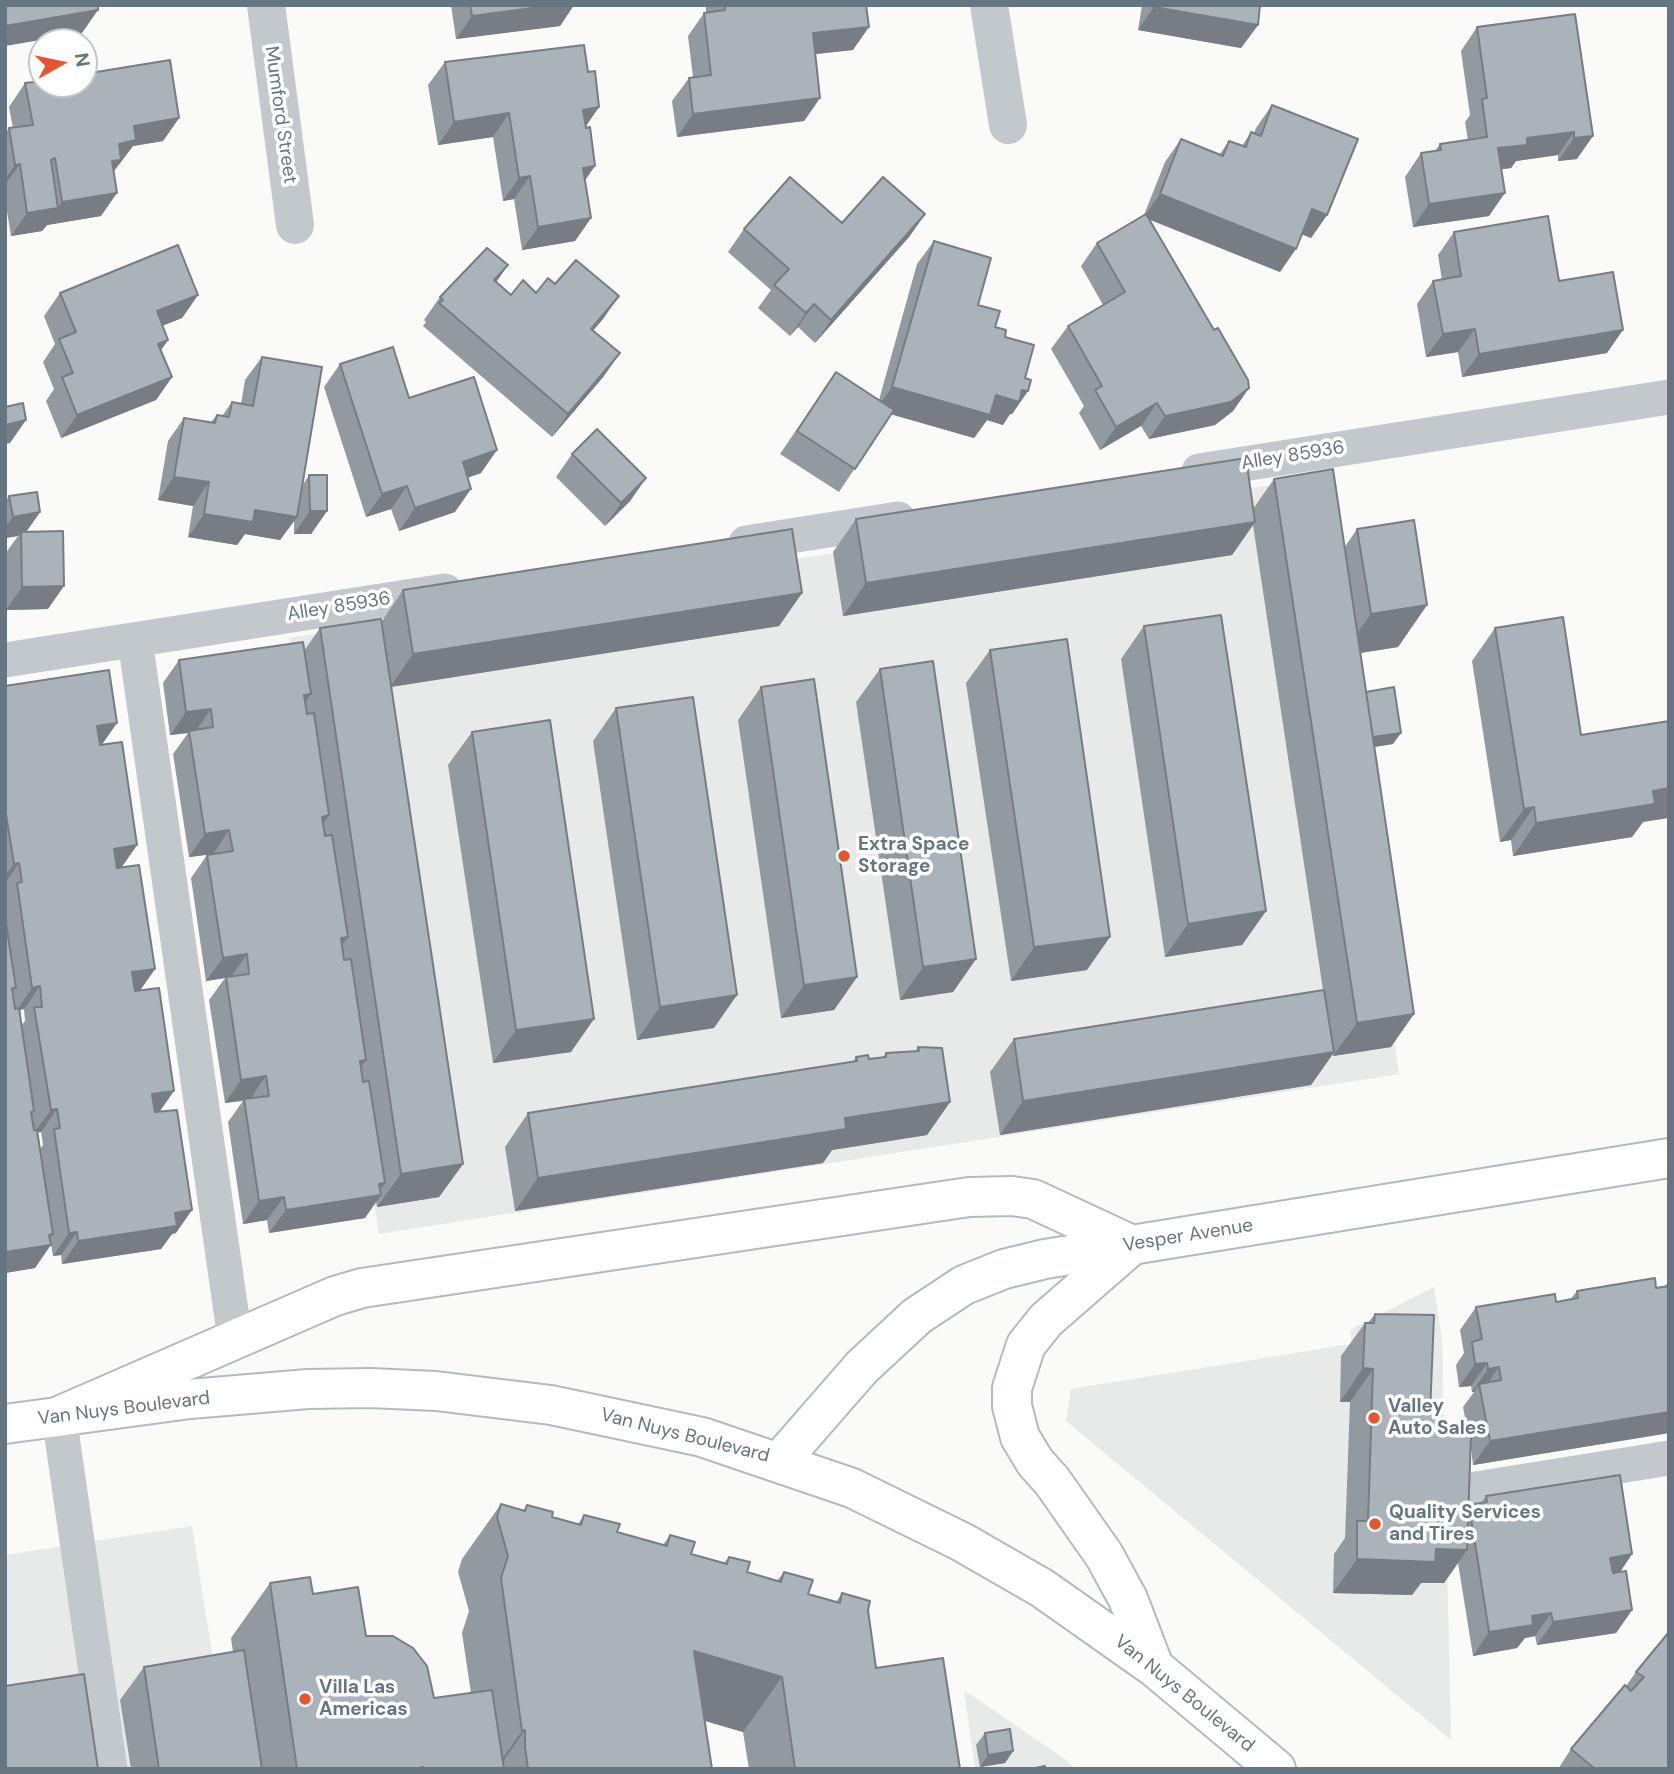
<!DOCTYPE html>
<html>
<head>
<meta charset="utf-8">
<style>
  body { margin:0 }
  #map { position:relative; width:1674px; height:1774px; overflow:hidden; background:#fafaf8; font-family:"DM Sans",sans-serif }
  canvas { display:block }
  .frame { position:absolute; inset:0; border:7px solid #657683; pointer-events:none }
  .north { position:absolute; left:28px; top:28px; width:70px; height:70px; box-sizing:border-box; background:#fff; border:2px solid #c1c8cd; border-radius:50%; rotate:81deg; font-size:19px; font-weight:700; line-height:28px; text-align:center; color:#657683 }
  .north::after { content:''; display:block; margin:auto; width:24px; height:32px; background:#e4572e; clip-path:polygon(50% 0,100% 100%,50% 72%,0 100%) }
</style>
</head>
<body>
<div id="map">
<canvas width="1674" height="1774"></canvas>
<div class="frame"></div>
<div class="north">N</div>
</div>
<script>
const ctx = document.querySelector('canvas').getContext('2d');
ctx.lineJoin = 'round';
function fill(path, color) { ctx.fillStyle = color; ctx.fill(path, 'evenodd'); }
const toPath = rows => new Path2D(rows.map(r => 'M' + r).join(''));
function strokePath(path, color, width, dash) { ctx.strokeStyle = color; ctx.lineWidth = width; ctx.lineCap = dash ? 'butt' : 'round'; ctx.setLineDash(dash || []); ctx.stroke(path); }
function write(font, color, halo, rows, align = 'center') {
  ctx.font = font + ' "DM Sans",sans-serif'; ctx.lineWidth = 7; ctx.setLineDash([]); ctx.textBaseline = 'middle'; ctx.strokeStyle = halo; ctx.fillStyle = color; for (const [text, x, y, turn = 0] of rows) {
    ctx.save(); ctx.translate(x, y); ctx.rotate((+turn || 0) * Math.PI / 180); ctx.textAlign = isNaN(turn) ? turn : align; if (halo) ctx.strokeText(text, 0, 0); ctx.fillText(text, 0, 0); ctx.restore();
  }
}
fill(toPath([
  [1309,479,1399,1074,379,1234,289,638],
  [1434,1287,1442,1339,1451,1740,1066,1421,1071,1389,1351,1344,1351,1329],
  [192,1526,230,1769,5,1769,5,1555],
  [964,1690,1062,1757,1076,1769,975,1769]
]), '#e8e9e9');
const secondary = toPath([
  [780,1461,862,1367,917,1316,964,1285,1004,1269,1045,1259,1669,1158]
]);
const primary = toPath([
  [59,1416,335,1296,362,1288,969,1197,1012,1196,1033,1199,1132,1245,1046,1320,1026,1345,1012,1388,1012,1406,1020,1437,1035,1462,1052,1481,1104,1555,1128,1599,1154,1667],
  [5,1424,190,1399,308,1389,370,1388,436,1391,551,1405,702,1437,852,1488,962,1542,1042,1588,1154,1667,1276,1769]
]);
strokePath(secondary, '#b3babf', 42);
strokePath(primary, '#b5babe', 42);
strokePath(toPath([
  [1199,471,1669,397],
  [746,543,898,519],
  [135,640,235,1339],
  [5,660,445,591],
  [59,1416,110,1769],
  [1470,1490,1669,1458]
]), '#c3c8cc', 35);
strokePath(toPath([
  [266,5,295,225],
  [989,5,1008,125]
]), '#c3c8cc', 38);
strokePath(secondary, '#fff', 38);
strokePath(primary, '#fff', 38);
fill(toPath([
  [451,5,574,5,560,26,456,39],
  [707,5,866,5,853,50,815,54,820,98,804,121,677,137,672,101,689,78,693,77,688,36,704,13,706,13,706,7],
  [1142,5,1260,5,1258,25,1241,48,1138,30],
  [1575,14,1577,159,1558,161,1558,155,1516,161,1511,168,1501,169,1489,216,1413,227,1405,177,1421,153,1435,151,1440,144,1468,140,1465,122,1470,115,1461,51,1477,27],
  [445,62,588,72,599,107,586,126,585,181,591,218,575,241,522,250,514,199,503,201,493,137,438,145,428,85],
  [25,83,179,118,163,141,133,146,120,163,118,164,113,171,101,216,47,225,42,231,11,236,5,199,5,134,9,128,13,128,9,107],
  [1272,105,1327,215,1311,238,1302,234,1280,272,1150,220,1214,330,1249,388,1233,411,1215,425,1149,439,1141,426,1100,450,1079,413,1084,406,1051,349,1068,326,1103,305,1081,266,1097,243,1144,215,1165,162,1181,139,1220,154,1229,141,1242,146,1251,132,1254,133,1256,128],
  [925,214,909,237,815,343,798,327,790,336,758,308,771,290,728,252,744,229,842,223],
  [1454,232,1559,281,1607,353,1462,377,1458,352,1426,357,1417,304,1433,281,1442,280,1438,255],
  [934,241,978,305,1005,337,1025,378,1028,391,1012,414,1010,414,1003,425,987,420,974,438,891,414,839,492,780,454,836,372,879,400,917,264],
  [508,265,496,282,511,295,536,293,555,284,603,319,593,330,604,376,552,437,423,326,426,322,424,320,440,297],
  [60,293,198,295,182,318,162,326,168,340,161,350,172,377,156,400,61,438,46,401,54,389,43,362,55,344,44,316],
  [262,357,302,486,309,475,327,511,311,534,294,534,294,521,280,540,245,534,237,545,188,537,193,506,158,500,168,441,184,418,211,422,217,415,222,416,232,402,241,404,245,380],
  [340,364,409,398,481,473,467,478,455,512,399,531,391,509,366,517,324,387],
  [572,454,646,478,630,501,605,526,556,477],
  [1274,479,1344,548,1357,529,1427,605,1398,647,1360,653,1366,692,1393,744,1374,747,1391,1047,1333,1056,1333,1054,1311,1085,1000,1135,990,1072,1014,1039,1323,990,1253,525,1232,555,843,616,833,552,856,519,1253,509],
  [9,496,40,512,26,532,48,609,6,610,5,554,18,536,5,538,5,502],
  [403,590,802,593,779,626,391,687,463,1164,439,1197,377,1207,376,1201,365,1218,269,1233,267,1220,243,1224,228,1122,243,1101,225,1103,209,1000,225,978,206,981,191,878,207,855,213,854,189,857,173,754,188,733,170,735,163,683,179,660,304,651,320,628,382,621],
  [1144,626,1266,911,1242,945,1165,957,1121,659],
  [1495,628,1581,735,1643,822,1632,837,1513,856,1511,840,1500,842,1472,661],
  [990,650,1087,970,1011,981,966,683],
  [880,669,976,959,953,992,900,1000,856,702],
  [5,686,102,745,137,845,121,868,155,969,140,990,159,1112,176,1233,172,1234,161,1249,62,1264,61,1255,53,1256,50,1238,35,1268,5,1273],
  [24,1009,25,1021,22,1025,19,1010],
  [38,1132,41,1132,43,1145,40,1149],
  [761,687,857,977,834,1010,781,1018,738,720],
  [616,708,714,1028,637,1040,593,741],
  [472,732,571,1052,493,1063,448,765],
  [918,1047,950,1102,927,1135,832,1150,823,1163,515,1211,505,1147,528,1113,853,1062,856,1057,869,1059,883,1057,886,1053,915,1052],
  [1669,1281,1669,1433,1473,1465,1471,1448,1469,1505,1481,1503,1486,1496,1632,1554,1620,1572,1632,1610,1616,1633,1537,1645,1535,1636,1525,1638,1517,1648,1473,1656,1458,1563,1444,1583,1421,1583,1412,1595,1333,1593,1334,1554,1345,1538,1350,1402,1340,1402,1341,1356,1365,1323,1368,1323,1375,1314,1440,1432,1468,1434,1463,1407,1474,1392,1472,1392,1471,1386,1459,1387,1456,1365,1464,1353,1460,1330,1476,1307,1556,1302,1570,1300,1577,1291,1656,1288,1665,1286],
  [501,1504,523,1511,527,1505,552,1517,578,1524,584,1515,617,1532,663,1545,670,1535,691,1554,724,1563,729,1557,747,1572,777,1581,784,1572,808,1594,836,1602,842,1593,868,1610,876,1668,960,1769,749,1769,743,1732,705,1721,712,1769,131,1769,120,1700,144,1667,233,1652,231,1638,270,1583,313,1594,366,1636,434,1698,471,1693,462,1633,469,1611,458,1572,462,1559],
  [1669,1632,1669,1769,1558,1769,1571,1749,1626,1686,1636,1672],
  [985,1733,1013,1751,1005,1763,980,1767,976,1745]
]), '#929a9f');
fill(toPath([
  [555,5,574,5,560,26,456,39,472,16],
  [1154,7,1258,25,1241,48,1138,30],
  [98,10,82,33,5,46,5,26],
  [869,27,853,50,797,56,813,33],
  [820,98,804,121,677,137,693,114],
  [599,107,583,130,583,110],
  [509,113,493,137,438,145,454,122],
  [179,118,163,141,133,146,105,183,103,167,119,144,134,126],
  [1574,132,1558,155,1516,161,1511,168,1482,172,1498,148,1527,138],
  [1593,136,1577,159,1558,161,1574,138],
  [20,164,5,185,5,179,15,165],
  [595,166,579,189,583,168],
  [530,176,514,199,503,201,519,178],
  [117,193,101,216,47,225,42,231,11,236,27,213,58,208,62,202],
  [1505,193,1489,216,1413,227,1429,204],
  [1160,194,1296,249,1280,272,1144,217],
  [1312,209,1327,215,1311,238,1296,232],
  [925,214,909,237,815,343,831,320],
  [591,218,575,241,522,250,538,227],
  [508,265,492,288,494,280],
  [198,295,182,318,141,334,157,311],
  [619,296,603,319,575,352,591,329],
  [814,304,798,327,790,336,806,313],
  [1475,329,1458,352,1426,357,1443,334],
  [1623,330,1607,353,1462,377,1479,354],
  [168,340,152,363,158,344],
  [620,353,604,376,552,437,568,414],
  [172,377,156,400,61,438,77,415],
  [892,387,996,395,1022,390,1028,391,1012,414,1010,414,1003,425,987,420,974,438,876,410],
  [1249,388,1233,411,1215,425,1149,439,1165,416],
  [1157,403,1141,426,1100,450,1116,427],
  [26,420,10,443,5,444,5,425],
  [497,450,481,473,446,485,463,462],
  [174,477,209,482,193,506,158,500],
  [646,478,630,501,605,526,621,503],
  [407,486,391,509,366,517,382,494],
  [471,489,455,512,399,531,415,508],
  [255,510,297,517,280,540,245,534,237,545,188,537,204,514],
  [310,511,327,511,311,534,294,534],
  [40,512,24,535,21,532,18,536,5,538,5,527,13,517],
  [1255,522,1232,555,843,616,866,583],
  [64,586,48,609,6,610,22,587],
  [802,593,779,626,390,687,413,654],
  [1427,605,1398,647,1341,656,1371,614],
  [311,694,295,717,304,695],
  [211,709,195,732,189,731,188,733,170,735,186,712],
  [117,723,101,746,97,726],
  [1401,733,1393,744,1355,750,1364,739],
  [1669,788,1669,818,1643,822,1632,837,1513,856,1536,823,1653,791],
  [1534,807,1511,840,1500,842,1524,809],
  [329,815,313,839,322,817],
  [229,830,213,854,189,857,205,834],
  [137,845,121,868,97,872,114,849],
  [19,863,5,883,5,876,14,864],
  [1266,911,1242,945,1165,957,1188,924],
  [348,937,331,960,341,938],
  [1110,937,1087,970,1011,981,1034,947],
  [247,954,231,977,206,981,223,958],
  [976,959,953,992,900,1000,923,967],
  [155,969,139,992,116,995,132,972],
  [857,977,834,1010,781,1018,804,985],
  [40,986,24,1009,16,1011,32,988],
  [737,995,714,1028,637,1040,660,1007],
  [1414,1014,1391,1047,1333,1056,1357,1023],
  [594,1019,571,1052,493,1063,516,1030],
  [1334,1052,1311,1085,1000,1135,1023,1101],
  [366,1060,350,1083,360,1061],
  [266,1076,250,1099,225,1103,241,1080],
  [174,1091,158,1114,136,1117,152,1094],
  [950,1102,927,1135,832,1150,823,1163,515,1211,538,1178,845,1118],
  [57,1109,41,1132,34,1133,51,1110],
  [463,1164,439,1197,377,1207,401,1174],
  [385,1183,376,1195,381,1195,365,1218,269,1233,286,1210],
  [284,1197,267,1220,243,1224,259,1201],
  [192,1210,176,1233,172,1234,161,1249,62,1264,78,1241,175,1213],
  [77,1232,61,1255,53,1256,69,1233],
  [53,1234,45,1246,51,1245,35,1268,5,1273,5,1252],
  [1487,1363,1471,1386,1459,1387,1475,1364],
  [1499,1367,1483,1390,1479,1384,1474,1392,1472,1392,1488,1369],
  [1363,1368,1373,1369,1350,1402,1340,1402],
  [1669,1412,1669,1433,1473,1465,1490,1441],
  [1436,1549,1467,1550,1444,1583,1421,1583,1412,1595,1333,1593,1357,1559],
  [1632,1554,1616,1578,1594,1581,1610,1558],
  [1632,1610,1616,1633,1537,1645,1553,1622],
  [1551,1613,1535,1636,1525,1638,1517,1648,1473,1656,1489,1632,1532,1616],
  [694,1651,782,1677,743,1732,655,1706],
  [525,1730,498,1769,495,1769,522,1731],
  [1013,1751,1005,1763,980,1767,988,1755]
]), '#777d82');
const building = toPath([
  [5,5,98,5,98,10,5,26,5,5],
  [470,5,555,5,472,16,470,5],
  [725,5,866,5,869,27,813,33,820,98,693,114,689,78,711,75,704,13,725,10,725,5],
  [1155,5,1260,5,1258,25,1154,7,1155,5],
  [1575,14,1593,136,1574,138,1574,132,1527,138,1527,145,1498,148,1505,193,1429,204,1421,153,1441,150,1440,144,1487,137,1482,99,1487,98,1477,27,1575,14],
  [584,45,588,72,595,71,599,107,583,110,586,128,590,127,595,166,583,168,591,218,538,227,530,176,519,178,509,113,454,122,445,62,584,45],
  [170,60,179,118,134,126,136,140,119,144,121,160,112,161,117,193,62,202,55,158,51,160,58,208,27,213,20,164,15,165,9,128,33,125,25,83,42,81,42,84,84,84,84,74,170,60],
  [1272,105,1358,139,1327,215,1312,209,1296,249,1160,194,1181,139,1223,156,1229,141,1246,147,1251,132,1261,136,1272,105],
  [790,177,842,223,883,177,925,214,831,320,814,304,806,313,774,285,789,269,744,229,790,177],
  [1146,214,1214,330,1218,328,1248,380,1249,388,1231,402,1165,416,1157,403,1116,427,1095,390,1102,386,1068,326,1125,292,1097,243,1146,214],
  [1548,216,1559,281,1613,272,1623,330,1479,354,1475,329,1443,334,1433,281,1461,276,1454,232,1548,216],
  [934,241,991,258,978,305,1000,311,995,327,1006,330,1005,337,1034,345,1025,378,1031,380,1028,391,1022,390,1019,402,996,395,990,415,892,387,934,241],
  [178,245,198,295,157,311,168,340,158,344,172,377,77,415,62,377,73,373,59,339,76,332,60,293,178,245],
  [487,248,508,265,494,280,511,295,523,280,536,293,548,278,555,284,576,260,619,296,591,329,620,353,568,414,439,303,443,300,440,297,487,248],
  [393,347,409,398,474,377,497,450,463,462,471,489,415,508,407,486,382,494,340,364,393,347],
  [262,357,322,367,297,517,255,510,253,522,204,514,209,482,174,477,184,418,215,423,217,415,229,417,232,402,253,406,262,357],
  [836,372,894,410,855,469,797,431,836,372],
  [23,403,26,420,5,425,5,407,23,403],
  [597,429,646,478,621,503,572,454,597,429],
  [1246,458,1255,522,866,583,856,519,1246,458],
  [1333,469,1414,1014,1357,1023,1274,479,1333,469],
  [309,475,327,475,327,511,310,511,309,475],
  [37,492,40,512,13,517,9,496,37,492],
  [1414,520,1427,605,1371,614,1357,529,1414,520],
  [792,529,802,593,413,654,403,590,792,529],
  [63,531,64,586,22,587,21,532,63,531],
  [1221,615,1266,911,1188,924,1144,626,1221,615],
  [1563,617,1581,735,1669,721,1669,788,1653,791,1655,804,1536,823,1534,807,1524,809,1495,628,1563,617],
  [381,619,463,1164,401,1174,320,628,381,619],
  [1067,639,1110,937,1034,947,990,650,1067,639],
  [303,642,311,694,304,695,307,714,314,713,329,815,322,817,325,836,332,835,348,937,341,938,344,960,351,959,366,1060,360,1061,363,1082,369,1081,385,1183,379,1184,381,1195,286,1210,284,1197,259,1201,244,1099,269,1096,266,1076,241,1080,226,977,249,974,247,954,223,958,207,855,233,851,229,830,205,834,189,731,213,727,211,709,186,712,179,660,303,642],
  [933,661,976,959,923,967,880,669,933,661],
  [109,670,117,723,97,726,100,745,122,742,137,845,114,849,117,868,139,865,155,969,132,972,135,991,159,988,174,1091,152,1094,155,1112,177,1110,192,1210,175,1213,177,1226,78,1241,77,1232,69,1233,54,1129,60,1128,57,1109,51,1110,34,1007,42,1007,40,986,32,988,17,883,22,882,19,863,14,864,5,808,5,686,109,670],
  [814,679,857,977,804,985,761,687,814,679],
  [1394,687,1401,733,1373,737,1366,692,1394,687],
  [693,697,737,995,660,1007,616,708,693,697],
  [550,720,594,1019,516,1030,472,732,550,720],
  [5,917,16,988,12,988,15,1009,19,1008,34,1111,31,1112,34,1130,37,1130,53,1234,49,1235,51,1245,5,1252,5,917],
  [1324,990,1334,1052,1023,1101,1014,1039,1324,990],
  [918,1047,942,1048,950,1102,845,1118,846,1129,538,1178,528,1113,857,1061,856,1057,868,1055,869,1059,886,1057,886,1053,919,1051,918,1047],
  [1655,1278,1656,1288,1669,1286,1669,1412,1490,1441,1479,1384,1501,1380,1499,1367,1488,1369,1487,1363,1475,1364,1472,1342,1482,1339,1476,1307,1555,1294,1556,1302,1578,1298,1577,1291,1655,1278],
  [1375,1314,1434,1315,1430,1414,1441,1415,1440,1432,1471,1434,1467,1550,1436,1549,1435,1562,1357,1559,1357,1521,1368,1521,1373,1369,1363,1368,1365,1323,1374,1323,1375,1314],
  [1620,1475,1632,1554,1610,1558,1613,1573,1626,1571,1632,1610,1553,1622,1551,1613,1532,1616,1533,1625,1489,1632,1469,1505,1487,1502,1486,1496,1620,1475],
  [501,1504,525,1511,527,1505,553,1512,552,1517,581,1525,584,1515,620,1524,617,1532,667,1546,670,1535,695,1542,691,1554,727,1564,729,1557,750,1562,747,1572,781,1582,784,1572,813,1580,808,1594,840,1603,842,1593,870,1601,868,1610,876,1668,943,1658,960,1769,795,1769,782,1677,694,1651,712,1769,528,1769,525,1747,525,1730,522,1731,501,1578,508,1556,497,1517,501,1504],
  [310,1577,313,1594,358,1587,366,1636,393,1636,413,1648,427,1666,434,1698,492,1690,504,1769,423,1769,423,1767,413,1769,297,1769,270,1583,310,1577],
  [1669,1632,1669,1769,1595,1769,1571,1749,1625,1685,1631,1691,1644,1677,1636,1672,1669,1632],
  [244,1650,262,1769,159,1769,144,1667,244,1650],
  [84,1674,98,1769,5,1769,5,1686,84,1674],
  [1010,1729,1013,1751,988,1755,985,1733,1010,1729],
  [1045,1766,1045,1769,1030,1769,1045,1766]
]);
fill(building, '#aab3b9');
strokePath(building, '#777d82', 2);
for (const [x, y, r, color] of [
  [844,856,7,"#e4572e"],
  [1374,1418,7,"#e4572e"],
  [1375,1524,7,"#e4572e"],
  [305,1699,7,"#e4572e"]
]) { const dot = new Path2D(); dot.arc(x, y, r, 0, 2 * Math.PI); ctx.fillStyle = color; ctx.fill(dot); strokePath(dot, '#fff', 2.5); }
write('19px', '#657683', '#fff', [
  ["Mumford Street",280,115,82],
  ["Alley 85936",1293,456,-9],
  ["Alley 85936",339,607,-9],
  ["Vesper Avenue",1188,1236,-9],
  ["Van Nuys Boulevard",124,1409,-7],
  ["Van Nuys Boulevard",685,1436,14],
  ["Van Nuys Boulevard",1184,1694,39]
]);
write('bold 19px', '#657683', '#fff', [
  ["Extra Space",858,845],
  ["Storage",858,867],
  ["Valley",1388,1407],
  ["Auto Sales",1388,1429],
  ["Quality Services",1389,1513],
  ["and Tires",1389,1535],
  ["Villa Las",319,1688],
  ["Americas",319,1710]
], 'left');
</script>
</body>
</html>
